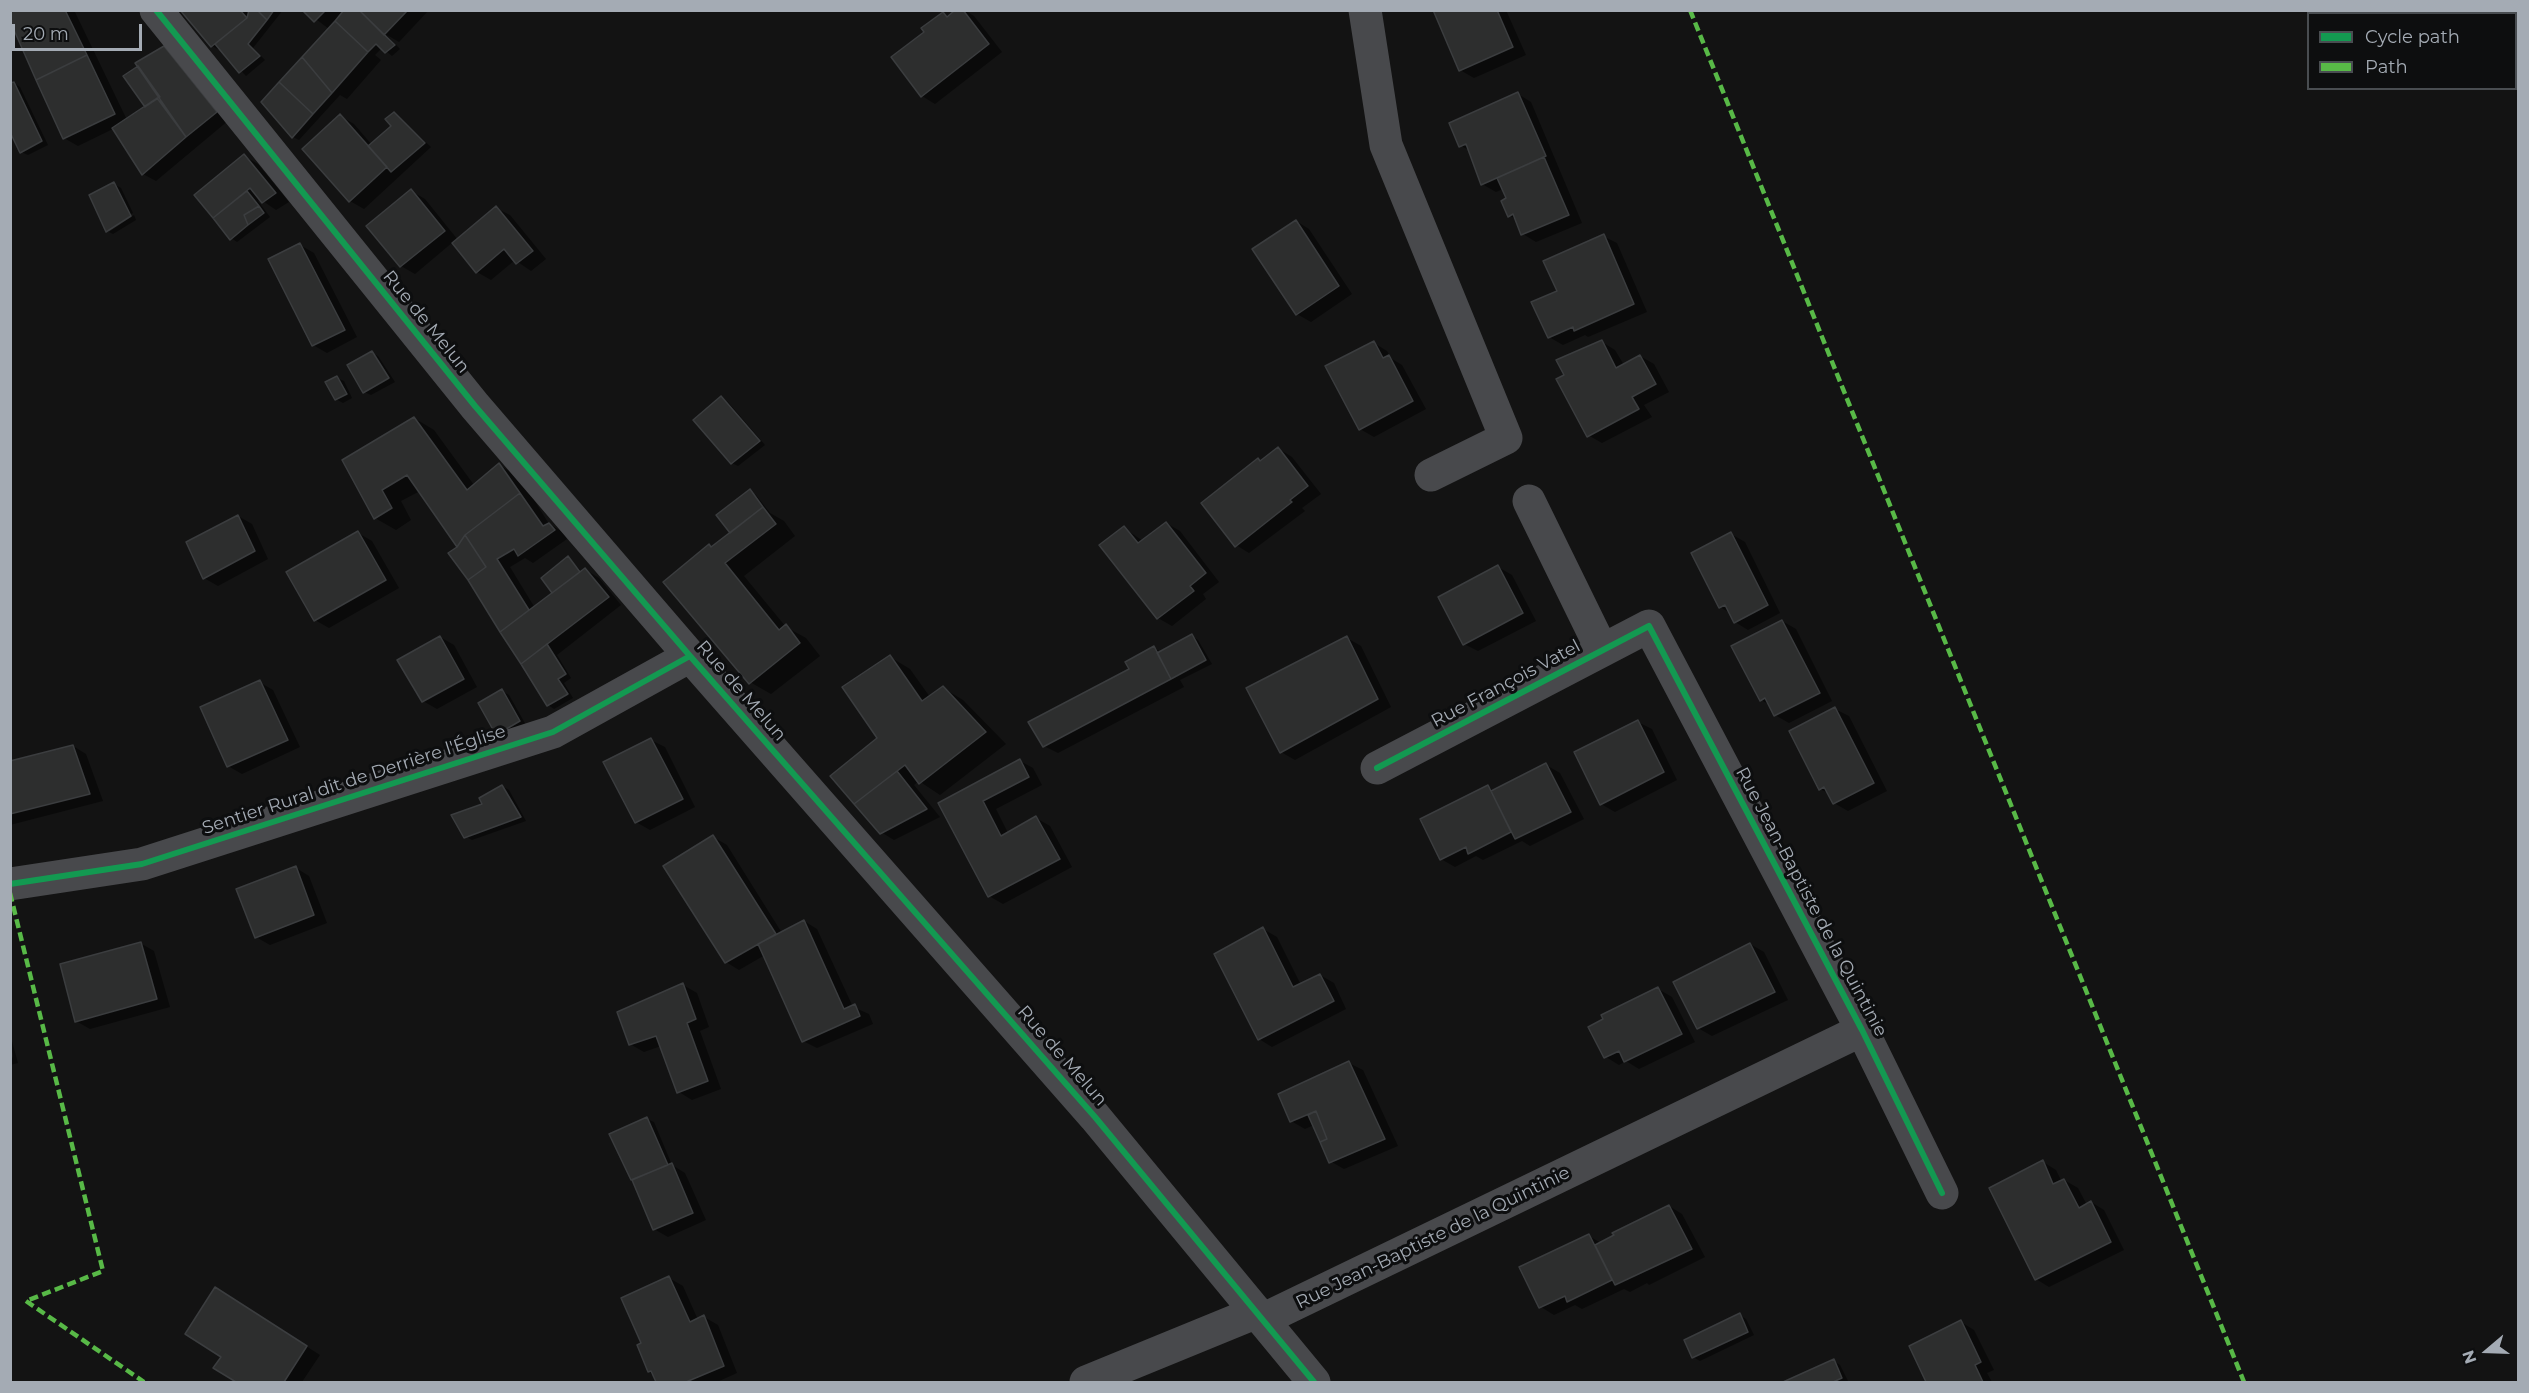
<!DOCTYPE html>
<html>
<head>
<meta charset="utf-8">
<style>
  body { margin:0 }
  #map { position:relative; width:2529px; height:1393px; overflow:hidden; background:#131313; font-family:Montserrat,sans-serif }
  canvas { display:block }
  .frame { position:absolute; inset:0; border:12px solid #a4abb4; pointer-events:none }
  .legend { position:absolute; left:2307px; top:12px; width:210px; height:78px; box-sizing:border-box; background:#0d0e0f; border:2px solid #494d51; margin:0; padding:8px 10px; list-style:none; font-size:18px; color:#a4abb4 }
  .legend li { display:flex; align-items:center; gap:12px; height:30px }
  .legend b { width:30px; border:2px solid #494d51 }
  .north { position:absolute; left:2457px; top:1321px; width:60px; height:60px; -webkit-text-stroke:4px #0d0e0f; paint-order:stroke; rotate:251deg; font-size:16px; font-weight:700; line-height:24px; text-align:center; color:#a4abb4 }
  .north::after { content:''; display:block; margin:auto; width:21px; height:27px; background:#a4abb4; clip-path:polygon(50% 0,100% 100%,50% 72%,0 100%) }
  .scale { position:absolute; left:12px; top:24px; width:130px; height:27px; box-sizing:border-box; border:3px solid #a4abb4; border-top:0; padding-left:8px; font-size:18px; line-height:21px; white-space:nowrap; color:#a4abb4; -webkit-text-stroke:4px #0d0e0f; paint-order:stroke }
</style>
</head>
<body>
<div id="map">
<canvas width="2529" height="1393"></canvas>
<div class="frame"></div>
<ul class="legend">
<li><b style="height:8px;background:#139951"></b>Cycle path</li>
<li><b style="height:8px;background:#58b947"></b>Path</li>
</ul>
<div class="north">N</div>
<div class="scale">20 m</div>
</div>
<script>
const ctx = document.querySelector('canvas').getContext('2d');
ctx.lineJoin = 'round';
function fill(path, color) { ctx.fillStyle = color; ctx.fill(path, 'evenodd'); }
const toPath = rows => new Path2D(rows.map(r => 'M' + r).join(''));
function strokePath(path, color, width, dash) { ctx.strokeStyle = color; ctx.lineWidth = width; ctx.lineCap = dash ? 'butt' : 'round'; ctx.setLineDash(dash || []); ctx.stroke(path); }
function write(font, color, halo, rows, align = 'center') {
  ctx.font = font + ' Montserrat,sans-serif'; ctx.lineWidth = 6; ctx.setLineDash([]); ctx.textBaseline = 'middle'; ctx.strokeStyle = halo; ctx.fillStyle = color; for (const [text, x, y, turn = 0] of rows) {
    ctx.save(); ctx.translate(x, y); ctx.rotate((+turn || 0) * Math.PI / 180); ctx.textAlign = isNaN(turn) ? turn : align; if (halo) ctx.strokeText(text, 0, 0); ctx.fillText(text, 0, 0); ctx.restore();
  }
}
fill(toPath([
  [10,10,74,10,127,120,147,107,164,48,229,120,156,181,143,174,115,128,78,146,64,138],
  [182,10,246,10,249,14,251,10,283,10,253,48,265,60,246,76,223,52,212,46],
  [304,10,429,10,399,42,387,35,400,49,392,56,382,48,375,55,381,60,347,99,340,95,299,140,293,137,329,29],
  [958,10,964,10,974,16,1002,52,935,104,922,96,926,32,943,13,949,17],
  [1435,10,1506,10,1526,55,1474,78,1460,70],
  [14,83,20,87,48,145,28,155,21,152],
  [1518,94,1531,102,1582,223,1536,242,1523,234,1517,220,1509,215,1503,189,1496,192,1482,184,1471,151,1461,146],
  [394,113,431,147,364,209,350,201,340,116,354,124,372,145,393,126],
  [244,156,258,164,289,202,276,210,260,199,258,201,270,217,237,242,231,238,196,196],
  [114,184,121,188,133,213,109,228,109,232,107,231],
  [411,191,425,199,458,240,496,208,510,215,546,259,531,271,515,260,491,280,477,272,453,242,415,274,401,266],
  [134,215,136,220,113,234,109,232],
  [1296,221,1309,229,1352,294,1311,322,1297,314],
  [1603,236,1617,243,1647,312,1588,337,1585,335,1563,345,1549,337,1559,292],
  [300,245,314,253,357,337,327,353,313,345],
  [1602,342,1615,350,1624,365,1640,356,1654,364,1669,392,1644,405,1652,417,1602,443,1588,435,1566,375],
  [1374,343,1387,351,1392,359,1402,365,1426,409,1374,437,1360,429],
  [372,353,378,356,395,382,371,395,364,392],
  [337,378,344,381,352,398,343,403,336,399],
  [722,398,728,402,765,445,738,466,732,463],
  [414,418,434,430,474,485,499,465,520,477,549,524,563,532,567,539,533,563,525,558,510,567,535,608,554,594,569,558,582,572,586,570,599,578,621,605,557,655,571,678,564,683,573,698,554,709,548,705,470,580,459,548,420,491,401,501,411,520,396,530,375,518,344,461],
  [1279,449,1292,457,1321,494,1302,508,1305,511,1249,553,1236,545,1261,462],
  [750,491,756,495,770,513,784,521,795,536,744,576,786,627,806,638,820,656,771,694,750,682,712,548,733,533],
  [238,516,252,524,268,559,218,586,204,578,188,542],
  [1166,523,1180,531,1219,582,1203,594,1206,599,1172,626,1158,618,1102,545,1124,528,1143,541],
  [358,533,372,541,399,588,329,628,315,620],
  [1731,534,1745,542,1780,613,1748,630,1735,622,1730,613,1720,607],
  [1498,567,1512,575,1536,621,1478,651,1464,644],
  [1782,621,1796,629,1832,701,1789,723,1775,715,1770,705,1761,700],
  [1192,636,1198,640,1212,664,1180,680,1184,687,1058,753,1044,746,1154,648,1161,652],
  [440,637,454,645,477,687,437,709,423,701],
  [1347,638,1361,646,1391,707,1295,760,1281,752],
  [890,657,910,669,930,697,943,688,963,700,1006,744,940,795,919,781,914,785,940,817,894,840,881,832,879,738],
  [259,682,273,690,300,747,242,774,228,766],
  [502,691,509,695,526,725,503,737],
  [1835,709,1849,716,1887,791,1848,811,1834,803,1830,794,1820,789],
  [1638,722,1652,729,1677,780,1615,812,1601,804],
  [651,740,665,747,695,807,650,830,636,822],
  [73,746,86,754,103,801,10,825,10,762],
  [1020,761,1033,768,1042,785,996,809,1008,833,1036,818,1050,826,1072,867,1003,904,989,896,940,804],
  [1546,765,1560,773,1584,819,1530,846,1522,841,1483,860,1476,856,1455,867,1441,859,1488,787,1495,791],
  [502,786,509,790,526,821,472,840,465,836,484,805],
  [713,837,727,845,782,933,804,921,817,929,853,1007,869,1014,873,1024,817,1048,803,1041,765,955,739,970,726,962],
  [296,868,309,876,327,923,270,945,256,937],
  [1263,929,1277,937,1301,985,1320,975,1334,983,1346,1009,1272,1047,1259,1039],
  [140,943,154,951,170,1007,90,1029,76,1021],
  [1750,944,1764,952,1788,1000,1712,1036,1698,1028],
  [683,985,697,993,709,1027,700,1031,721,1089,692,1100,679,1092,661,1046,644,1052,630,1044],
  [1658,989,1672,997,1695,1042,1639,1069,1626,1061,1619,1065,1606,1057],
  [10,1034,18,1063,10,1065,13,1056],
  [1349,1063,1363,1070,1398,1146,1344,1169,1330,1161,1314,1125,1305,1129,1291,1121],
  [647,1119,654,1122,672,1165,685,1173,706,1220,668,1237,654,1229,632,1179],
  [2043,1162,2056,1170,2062,1182,2064,1180,2078,1188,2087,1205,2091,1202,2104,1210,2124,1250,2049,1287,2036,1279],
  [1669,1206,1682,1214,1705,1257,1649,1285,1647,1283,1630,1292,1624,1289,1582,1309,1575,1305,1554,1315,1541,1307,1589,1236,1601,1243],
  [669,1278,683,1286,698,1320,704,1317,718,1325,737,1373,717,1382,658,1382,649,1371],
  [229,1297,320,1355,302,1382,238,1382,215,1367,223,1357],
  [1740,1315,1746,1319,1754,1335,1700,1361,1693,1357],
  [1961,1322,1974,1330,1994,1370,1987,1373,1992,1382,1928,1382,1911,1347],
  [1834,1361,1840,1365,1848,1381,1787,1382]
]), '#0007');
const building = toPath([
  [10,10,65,10,87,55,36,80,10,21,10,10],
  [180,10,240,10,247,18,211,47,180,10],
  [249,10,257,10,267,20,248,44,260,56,239,73,215,44,247,18,249,10],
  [257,10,274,10,267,20,257,10],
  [302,10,326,10,314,22,302,10],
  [344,10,359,10,395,45,385,53,376,44,368,52,335,21,344,10],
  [359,10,408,10,384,35,359,10],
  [955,10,963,10,989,44,921,97,891,57,924,32,921,28,943,12,947,17,955,10],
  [1433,10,1497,10,1513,47,1459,71,1433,10],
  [335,21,368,52,332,93,302,57,335,21],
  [164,46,217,112,186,137,135,63,164,46],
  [87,55,115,114,63,139,36,80,87,55],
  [302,57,332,93,313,114,279,82,302,57],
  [138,66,160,97,145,107,123,76,138,66],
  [14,82,42,141,20,153,10,132,10,83,14,82],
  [279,82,313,114,292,138,261,102,279,82],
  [1518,92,1546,156,1481,185,1466,144,1459,147,1449,123,1518,92],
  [157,98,186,137,142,175,112,128,157,98],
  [394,112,425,143,391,172,368,146,391,126,385,119,394,112],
  [340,114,387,167,349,202,302,149,340,114],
  [244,154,276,193,262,203,250,188,213,218,194,195,244,154],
  [1544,157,1569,215,1521,235,1513,214,1508,217,1501,201,1506,198,1497,178,1544,157],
  [114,182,131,216,106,232,89,195,114,182],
  [411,189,445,231,400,267,366,226,411,189],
  [247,191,259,206,244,215,248,225,230,240,213,218,247,191],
  [259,206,264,213,248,225,244,215,259,206],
  [496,206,533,251,516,264,504,249,476,273,452,243,496,206],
  [1296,220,1339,286,1296,315,1252,249,1296,220],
  [1604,234,1634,304,1574,331,1573,327,1548,338,1531,302,1557,291,1543,261,1604,234],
  [300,243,345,330,312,346,268,259,300,243],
  [1602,340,1616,368,1640,355,1656,384,1632,397,1639,409,1587,437,1556,379,1564,375,1556,360,1602,340],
  [1374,341,1383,358,1389,355,1413,401,1359,430,1325,366,1374,341],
  [372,351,389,378,363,393,347,365,372,351],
  [337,376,347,394,335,400,325,382,337,376],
  [721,396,760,441,731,464,693,420,721,396],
  [414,417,467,490,499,463,520,493,465,535,457,547,407,475,382,490,392,508,374,519,342,460,414,417],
  [1278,447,1308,486,1290,500,1292,502,1235,547,1201,503,1258,458,1260,461,1278,447],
  [750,489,763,507,730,533,716,515,750,489],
  [520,493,543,526,549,523,555,530,518,556,514,549,497,559,529,610,500,632,468,580,486,567,465,535,520,493],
  [763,507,776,524,725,563,779,630,786,624,800,643,749,684,663,582,709,544,711,547,763,507],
  [238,515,255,551,203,579,186,542,238,515],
  [1166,522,1206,573,1190,586,1194,591,1157,619,1099,545,1124,526,1138,543,1166,522],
  [358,531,386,580,314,621,286,572,358,531],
  [1731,532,1768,605,1734,623,1725,605,1719,608,1691,553,1731,532],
  [465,535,486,567,468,580,448,553,457,547,465,535],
  [568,556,580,572,552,593,541,578,568,556],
  [1498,565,1523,613,1463,645,1438,597,1498,565],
  [585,568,609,597,521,664,500,632,585,568],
  [1782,620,1820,693,1774,716,1765,698,1760,701,1731,646,1782,620],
  [1192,634,1206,660,1171,679,1157,653,1192,634],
  [440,636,464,679,422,702,397,660,440,636],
  [1347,636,1378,699,1280,753,1246,688,1347,636],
  [547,644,566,674,558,679,568,694,547,706,521,664,547,644],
  [1154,646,1171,679,1043,747,1028,722,1129,669,1125,662,1154,646],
  [890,655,922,701,943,686,986,732,919,784,905,765,854,804,830,776,877,738,842,687,890,655],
  [260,680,288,740,227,767,200,707,260,680],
  [502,689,520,721,496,735,478,703,502,689],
  [1835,707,1874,783,1833,804,1824,787,1819,790,1789,731,1835,707],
  [1638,720,1664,772,1600,805,1574,752,1638,720],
  [651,738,683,799,635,823,603,762,651,738],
  [73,745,90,794,10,814,10,761,73,745],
  [1020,759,1029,777,983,801,1001,836,1036,816,1060,859,988,897,938,803,1020,759],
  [1546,763,1571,812,1515,839,1491,791,1546,763],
  [897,771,927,809,880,834,854,804,897,771],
  [502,785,521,817,464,838,451,815,482,804,479,798,502,785],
  [1488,785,1511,832,1468,854,1466,847,1440,860,1420,819,1488,785],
  [713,835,776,934,725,963,663,866,713,835],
  [296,866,314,915,255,938,236,889,296,866],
  [804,920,844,1009,855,1004,860,1016,802,1042,758,944,804,920],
  [1263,927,1293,987,1320,974,1334,1001,1258,1040,1214,954,1263,927],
  [141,942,157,999,75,1022,60,964,141,942],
  [1750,943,1775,992,1697,1029,1673,982,1750,943],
  [683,983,696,1019,687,1023,708,1081,677,1093,656,1036,629,1045,617,1012,683,983],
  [1658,987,1682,1034,1624,1062,1619,1051,1604,1058,1588,1027,1603,1019,1601,1015,1658,987],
  [1349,1061,1385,1139,1329,1163,1320,1142,1327,1139,1316,1111,1290,1122,1278,1094,1349,1061],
  [1316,1111,1327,1139,1320,1142,1308,1115,1316,1111],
  [647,1117,668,1165,631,1180,609,1134,647,1117],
  [2043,1160,2053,1184,2064,1179,2079,1208,2091,1201,2111,1242,2035,1280,1989,1188,2043,1160],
  [672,1163,693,1213,653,1230,632,1180,672,1163],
  [1669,1205,1692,1249,1615,1285,1595,1245,1614,1235,1612,1233,1669,1205],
  [1589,1234,1612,1280,1567,1302,1565,1296,1539,1308,1519,1267,1589,1234],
  [669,1276,690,1322,704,1315,724,1366,686,1382,656,1382,651,1371,648,1372,637,1345,641,1343,621,1298,669,1276],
  [215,1287,307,1346,284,1382,236,1382,213,1368,221,1357,185,1334,215,1287],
  [1740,1313,1748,1332,1692,1358,1684,1340,1740,1313],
  [1961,1320,1981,1362,1975,1365,1983,1382,1926,1382,1909,1346,1961,1320],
  [1834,1359,1842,1378,1833,1382,1783,1382,1834,1359]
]);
fill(building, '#2d2e2e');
strokePath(building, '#3b3d3f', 1.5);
strokePath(toPath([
  [156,10,475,406,690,656,1095,1117,1314,1382],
  [1365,10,1386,145,1506,438,1431,475],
  [1529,501,1602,650],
  [1377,768,1649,626,1862,1030,1942,1193],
  [10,884,142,864,553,732,690,656],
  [1264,1319,1862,1030],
  [1086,1382,1257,1312]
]), '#48494c', 33);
strokePath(toPath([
  [1690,10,2244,1382],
  [10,893,103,1271,26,1301],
  [26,1301,144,1382]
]), '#58b947', 4.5, [9, 4.5]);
strokePath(toPath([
  [156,10,475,406,690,656,1095,1117,1314,1382],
  [1377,768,1649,626,1862,1030,1942,1193],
  [10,884,142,864,553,732,690,656]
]), '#139951', 6);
write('18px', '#a4abb4', '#0d0e0f', [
  ["Rue de Melun",426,322,51],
  ["Rue François Vatel",1506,684,-28],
  ["Rue de Melun",741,691,49],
  ["Sentier Rural dit de Derrière l'Église",354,780,-18],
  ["Rue Jean-Baptiste de la Quintinie",1811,902,62],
  ["Rue de Melun",1062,1056,49],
  ["Rue Jean-Baptiste de la Quintinie",1433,1238,-26]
]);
</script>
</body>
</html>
